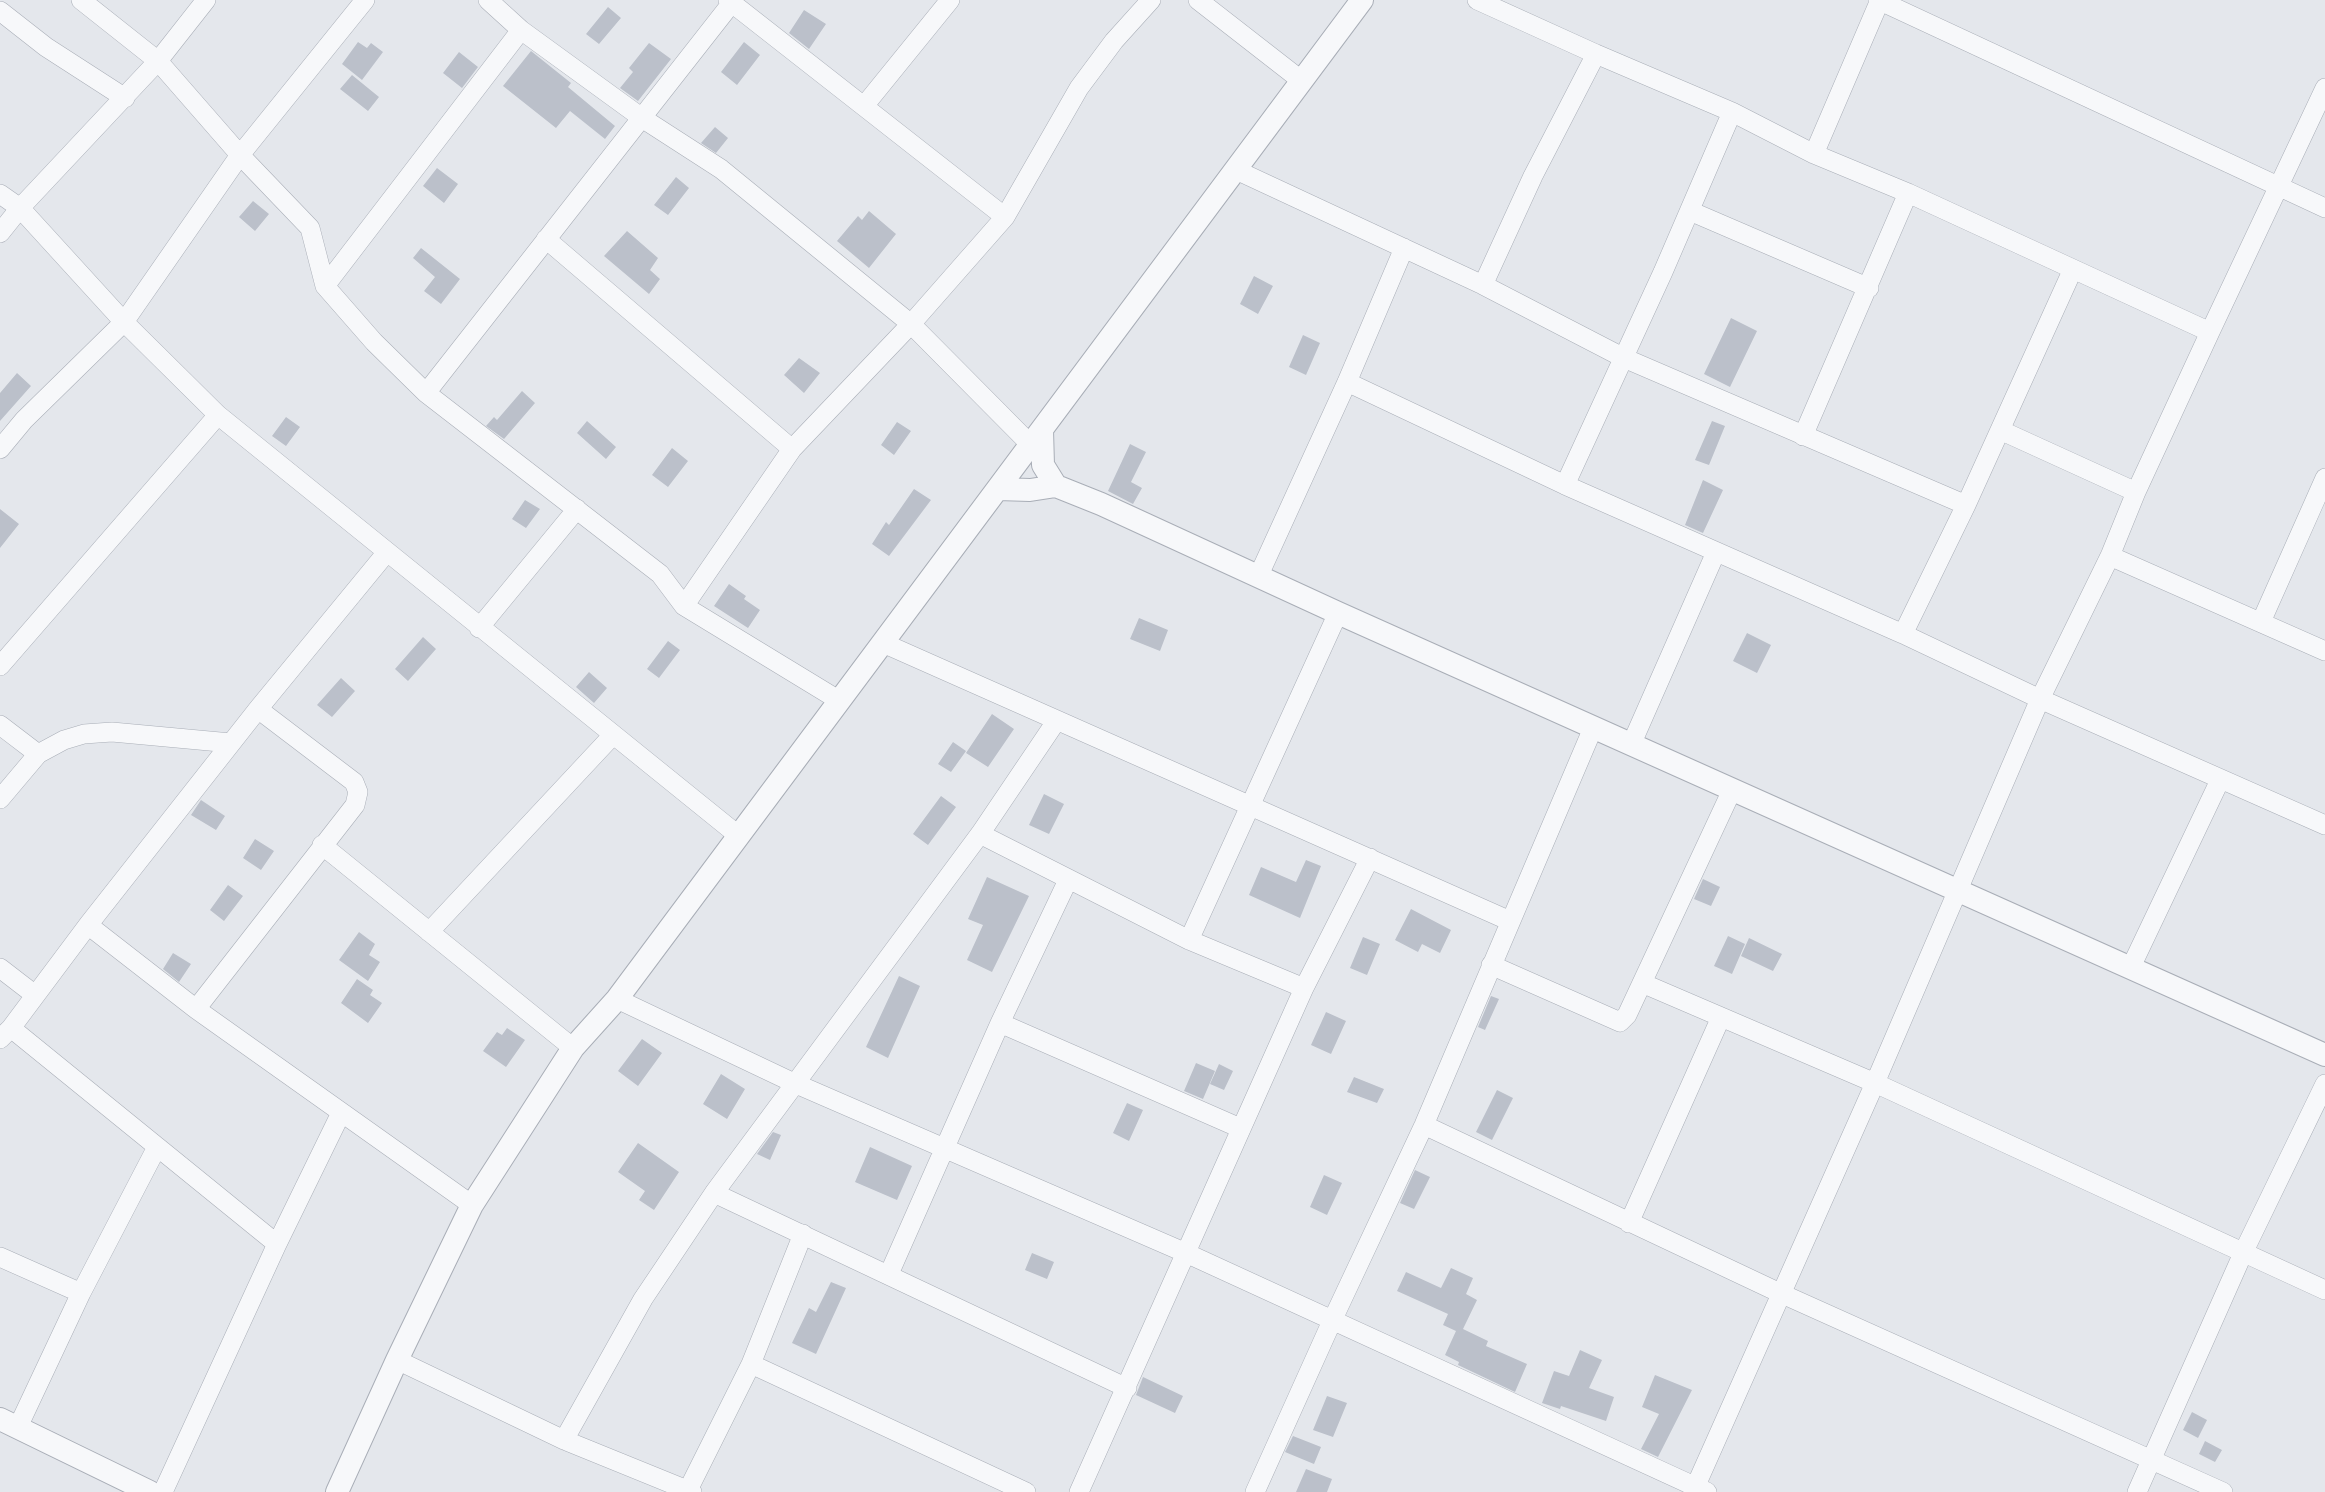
<!DOCTYPE html>
<html>
<head>
<meta charset="utf-8">
<style>
  body { margin:0 }
  canvas { display:block; background:#e4e7ec }
</style>
</head>
<body>
<canvas width="2325" height="1492"></canvas>
<script>
const ctx = document.querySelector('canvas').getContext('2d');
ctx.lineJoin = 'round';
function fill(path, color) { ctx.fillStyle = color; ctx.fill(path, 'evenodd'); }
const toPath = rows => new Path2D(rows.map(r => 'M' + r).join(''));
function strokePath(path, color, width, dash) { ctx.strokeStyle = color; ctx.lineWidth = width; ctx.lineCap = dash ? 'butt' : 'round'; ctx.setLineDash(dash || []); ctx.stroke(path); }
fill(toPath([
  [608,7,621,18,599,44,586,34],
  [804,10,826,24,809,49,789,33],
  [358,42,367,48,371,43,383,52,362,80,342,64],
  [744,42,760,55,737,85,721,72],
  [649,43,671,59,638,101,620,88,633,72,629,68],
  [531,51,571,83,568,87,615,126,605,139,570,111,556,128,503,86],
  [459,52,478,67,462,88,443,73],
  [352,75,379,97,368,111,340,89],
  [715,127,728,138,716,153,701,143],
  [437,168,458,184,444,203,423,186],
  [676,177,689,188,668,215,654,205],
  [253,201,269,214,255,231,239,217],
  [869,211,896,234,869,268,837,241,858,216,862,220],
  [627,231,658,258,650,270,660,279,649,294,604,256],
  [421,248,460,279,441,304,424,291,435,277,413,258],
  [1254,276,1273,286,1258,314,1240,304],
  [1731,318,1757,331,1730,387,1704,374],
  [1303,335,1320,343,1306,375,1289,367],
  [799,358,820,373,804,393,784,375],
  [17,373,31,386,0,421,0,393],
  [522,391,535,403,504,439,486,426,494,417,497,420],
  [286,417,300,427,286,446,272,436],
  [587,421,616,447,606,459,577,433],
  [1712,421,1725,426,1709,465,1695,460],
  [897,422,911,431,894,455,881,445],
  [1130,444,1146,452,1131,482,1142,488,1133,504,1108,491],
  [672,448,688,461,668,487,652,475],
  [1703,480,1723,490,1703,533,1685,525],
  [914,489,931,500,889,556,872,544,886,522,889,525],
  [525,500,540,509,526,528,512,519],
  [0,509,19,524,0,548],
  [729,584,746,596,744,599,760,610,748,628,714,606],
  [1139,618,1168,630,1160,651,1130,639],
  [1747,633,1771,645,1757,673,1733,661],
  [423,637,436,649,408,681,395,669],
  [668,641,680,650,659,678,647,669],
  [589,672,607,688,594,703,576,687],
  [341,678,355,691,332,717,317,705],
  [992,714,1014,729,988,767,966,753],
  [953,742,966,751,951,772,938,764],
  [1044,794,1064,804,1049,834,1029,825],
  [941,796,956,807,928,845,913,834],
  [201,800,225,816,216,830,191,815],
  [255,839,274,851,261,870,243,858],
  [1306,860,1321,866,1300,918,1249,895,1261,867,1296,882],
  [987,877,1029,896,992,972,967,960,983,925,968,919],
  [1703,879,1720,887,1711,906,1694,899],
  [228,885,243,896,224,921,210,910],
  [1411,909,1451,930,1440,953,1422,944,1418,952,1395,940],
  [359,932,375,944,369,955,380,962,368,981,339,960],
  [1728,936,1745,944,1732,974,1714,966],
  [1363,937,1380,944,1367,975,1350,968],
  [1749,938,1782,954,1773,971,1741,956],
  [173,953,191,964,179,982,163,969],
  [899,976,920,986,888,1058,866,1047],
  [357,979,373,990,370,995,382,1003,368,1023,341,1003],
  [1491,996,1499,999,1485,1030,1478,1027],
  [1326,1012,1346,1021,1331,1054,1311,1045],
  [507,1028,525,1040,506,1067,483,1051,497,1032,502,1035],
  [642,1039,662,1053,638,1086,618,1071],
  [1196,1063,1215,1071,1203,1099,1184,1091],
  [1219,1064,1233,1071,1224,1090,1210,1084],
  [721,1074,745,1089,727,1119,703,1104],
  [1354,1077,1384,1089,1377,1103,1347,1092],
  [1497,1090,1513,1098,1492,1140,1476,1132],
  [1127,1103,1143,1110,1129,1141,1113,1133],
  [773,1132,781,1135,770,1160,757,1154],
  [638,1143,679,1172,654,1210,639,1200,645,1191,618,1172],
  [870,1147,912,1166,897,1200,855,1182],
  [1415,1170,1430,1177,1414,1209,1400,1203],
  [1324,1175,1342,1183,1327,1215,1310,1207],
  [1032,1253,1054,1262,1047,1279,1025,1270],
  [1451,1268,1473,1278,1466,1294,1477,1300,1463,1329,1488,1341,1486,1346,1527,1364,1515,1392,1458,1365,1459,1362,1445,1355,1456,1331,1443,1325,1448,1314,1397,1291,1406,1272,1441,1288],
  [831,1282,846,1288,816,1354,792,1343,809,1308,816,1312],
  [1580,1350,1602,1360,1589,1388,1614,1397,1606,1421,1561,1406,1560,1409,1542,1403,1554,1371,1569,1376],
  [1655,1375,1692,1390,1658,1457,1641,1449,1659,1414,1642,1407],
  [1143,1377,1183,1396,1175,1413,1136,1395],
  [1327,1396,1347,1403,1333,1437,1313,1430],
  [2192,1412,2207,1420,2198,1438,2183,1430],
  [1293,1436,1321,1447,1314,1464,1285,1452],
  [2205,1441,2222,1450,2215,1462,2199,1454],
  [1306,1469,1332,1479,1327,1492,1296,1492]
]), '#bbc0ca');
const minor = toPath([
  [81,0,158,61,240,155,310,228,325,286,374,342,426,393,734,0],
  [488,0,521,30,642,118,721,169,911,324,1031,445],
  [728,0,1005,217],
  [1198,0,1302,81],
  [1477,0,1596,54,1732,112,1814,154,1908,193,2210,332],
  [1878,0,2325,208],
  [0,11,46,47,125,98],
  [864,106,950,0],
  [1814,154,1880,0],
  [1236,170,1483,285,1624,358,1966,505],
  [0,194,20,208,124,322,218,415,739,836],
  [1690,211,1869,288],
  [0,233,20,208,158,61,206,0],
  [546,239,792,449],
  [1483,285,1533,176,1596,54],
  [325,286,521,30],
  [1347,382,1565,485,1903,634,2040,699,2325,825],
  [426,393,660,574,684,606,840,701],
  [2000,430,2136,492],
  [1803,436,1908,193],
  [0,449,24,420,124,322,240,155,365,0],
  [1565,485,1663,272,1732,112],
  [2110,556,2325,651],
  [1258,577,1347,382,1404,248],
  [684,606,792,449,911,324,1005,217,1079,88,1114,41,1151,0],
  [2261,622,2325,478],
  [479,628,577,509],
  [1903,634,1966,505,2073,269],
  [883,643,1510,921],
  [0,666,218,415],
  [0,725,38,754,0,799],
  [1631,745,1716,552],
  [38,754,64,740,84,734,112,732,231,743],
  [980,834,1189,940,1304,988],
  [322,845,573,1048],
  [88,925,196,1009,472,1205],
  [429,932,613,735],
  [1189,940,1338,613],
  [1491,965,1620,1022,1627,1015,1732,790],
  [2131,967,2220,780],
  [0,968,35,995],
  [1642,983,1875,1083,2325,1290],
  [617,999,794,1083,1186,1253,1707,1492],
  [196,1009,355,805,358,792,354,782,258,709],
  [1000,1023,1240,1128],
  [11,1028,277,1244],
  [0,1039,11,1028,88,925,258,709,387,552],
  [1424,1125,1780,1293,2223,1492],
  [714,1193,1127,1388],
  [1629,1223,1721,1017],
  [0,1257,81,1293],
  [889,1274,1000,1023,1068,880],
  [397,1360,564,1440,692,1492],
  [751,1364,1026,1492],
  [18,1427,81,1293,157,1147],
  [564,1440,643,1299,714,1193,980,834,1057,720],
  [688,1490,751,1364,803,1234],
  [163,1492,277,1244,341,1113],
  [1079,1492,1304,988,1370,858],
  [1255,1492,1332,1321,1424,1125,1593,728],
  [1693,1492,1875,1083,2040,699,2110,556,2136,492,2210,332,2325,88],
  [2137,1492,2244,1251,2325,1084]
]);
const tertiary = toPath([
  [1042,430,1043,465,1056,486],
  [998,489,1030,490,1056,486,1101,504,1338,613,2325,1055],
  [0,1419,150,1492],
  [337,1492,397,1360,472,1205,573,1048,617,999,1362,0]
]);
strokePath(minor, '#a9aeb7', 20);
strokePath(tertiary, '#a9aeb7', 24);
strokePath(minor, '#f7f8fa', 19);
strokePath(tertiary, '#f7f8fa', 22);
</script>
</body>
</html>
